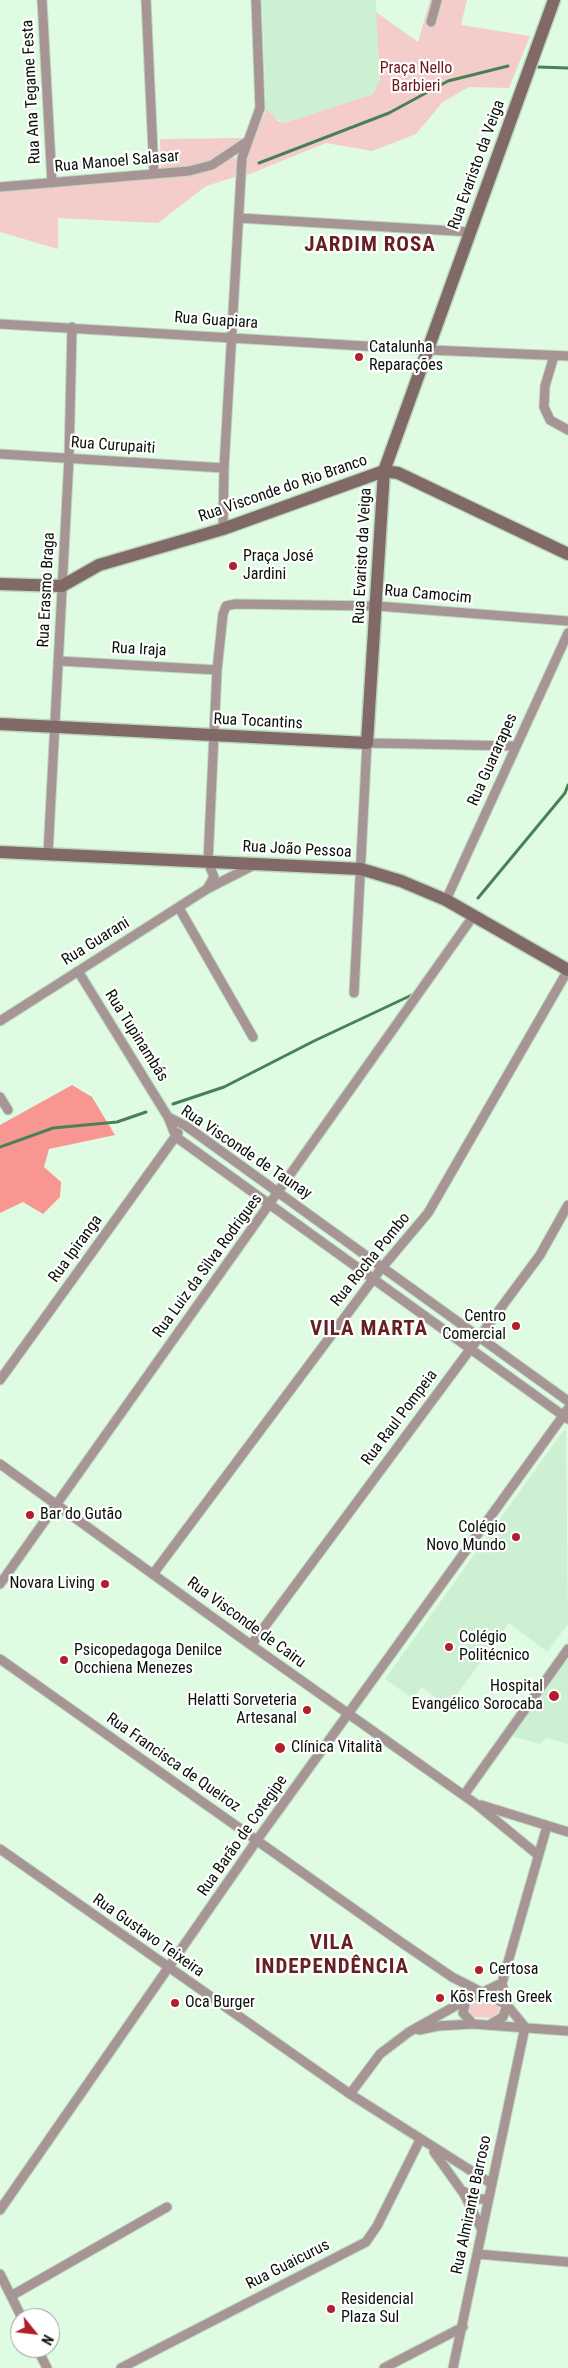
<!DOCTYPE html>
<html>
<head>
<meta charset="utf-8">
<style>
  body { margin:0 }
  #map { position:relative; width:568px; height:2368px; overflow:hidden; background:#dffce2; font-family:"Roboto Condensed",sans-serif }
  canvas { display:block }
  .north { position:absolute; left:10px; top:2308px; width:50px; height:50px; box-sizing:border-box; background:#fff; border:1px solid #9da09d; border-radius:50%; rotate:119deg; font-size:14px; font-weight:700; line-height:20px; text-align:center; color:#09120a }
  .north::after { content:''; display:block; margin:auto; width:18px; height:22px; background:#b11f2b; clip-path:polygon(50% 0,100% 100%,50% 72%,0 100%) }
</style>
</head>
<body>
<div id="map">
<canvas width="568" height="2368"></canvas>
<div class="north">N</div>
</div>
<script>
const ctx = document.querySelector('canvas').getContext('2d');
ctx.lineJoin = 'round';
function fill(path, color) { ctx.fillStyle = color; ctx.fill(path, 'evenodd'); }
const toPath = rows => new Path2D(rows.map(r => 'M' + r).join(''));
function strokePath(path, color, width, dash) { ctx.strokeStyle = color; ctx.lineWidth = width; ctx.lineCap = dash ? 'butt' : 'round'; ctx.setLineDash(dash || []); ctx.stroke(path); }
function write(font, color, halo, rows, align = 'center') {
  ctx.font = font + ' "Roboto Condensed",sans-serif'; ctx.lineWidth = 4.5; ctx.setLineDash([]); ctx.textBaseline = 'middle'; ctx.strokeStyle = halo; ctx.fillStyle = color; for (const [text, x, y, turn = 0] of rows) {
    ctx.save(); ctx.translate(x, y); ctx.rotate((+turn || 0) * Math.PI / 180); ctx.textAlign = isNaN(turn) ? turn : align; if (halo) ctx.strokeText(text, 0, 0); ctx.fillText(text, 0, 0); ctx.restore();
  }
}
fill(toPath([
  [262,0,376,0,380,80,373,94,291,122,285,123,273,117,266,109],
  [566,1430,568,1624,547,1652,509,1623,448,1707,422,1687,413,1699,385,1679,563,1431],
  [568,1659,568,1744,546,1738,540,1744,511,1736]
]), '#cef0d2');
fill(toPath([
  [430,0,467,0,461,25,530,36,509,88,469,87,443,102,416,134,372,151,326,143,247,175,245,167,249,151,266,109,278,121,285,123,373,94,380,80,376,12,418,42],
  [247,138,207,164,186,169,161,169,160,139],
  [231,158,236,158,238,163,235,177,206,186,158,223,58,218,58,249,0,232,0,191,213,169],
  [483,2002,497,2005,501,2012,498,2016,494,2018,474,2017,470,2013,469,2008,473,2003]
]), '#f4cdca');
fill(toPath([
  [72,1085,92,1097,115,1135,49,1149,44,1167,61,1182,60,1197,43,1214,23,1202,0,1213,0,1125]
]), '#f89791');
strokePath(toPath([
  [538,67,568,68],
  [259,163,389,113,448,81,508,66],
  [478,898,565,793,568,785],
  [173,1104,224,1087,314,1041,414,994],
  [0,1147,53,1128,117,1122,146,1112]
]), '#498154', 3);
const street = toPath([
  [42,0,52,183],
  [146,0,154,174],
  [431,22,437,0],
  [0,187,189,171,212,165,248,141],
  [239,218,471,232],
  [0,324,430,350,568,356],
  [554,356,545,386,544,407,550,420,568,430],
  [0,454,224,468],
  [223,529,224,468,242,158,260,108,256,0],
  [59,661,217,670],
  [48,854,69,458,72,327],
  [207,889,214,877,208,862,217,670,223,614,226,606,235,604,377,606,568,621],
  [446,900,568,633],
  [179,908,253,1037],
  [78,971,168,1117,176,1137,568,1419],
  [354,993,367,743,515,746],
  [0,1021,207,889,254,865],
  [0,1097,8,1110],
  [168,1117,186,1126,279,1193,568,1401],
  [0,1380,178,1133],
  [0,1464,251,1645,476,1804,538,1855],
  [153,1574,380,1270,428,1213,568,970],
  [0,1584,474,915],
  [251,1645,540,1255,568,1205],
  [0,1659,392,1936,452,1977,507,2005],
  [464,1795,568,1649],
  [481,1805,568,1832],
  [0,1849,350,2094,492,2184],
  [466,2000,463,2013,473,2024],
  [491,2024,503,2017,507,2005],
  [525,2027,507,2005,502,1983,547,1826],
  [419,2030,438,2026,473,2024,568,2031],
  [350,2094,380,2054,409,2032,466,2000,502,1983],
  [434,2152,464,2194,481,2228],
  [463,2191,478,2199,488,2199],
  [0,2210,257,1840,568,1409],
  [477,2254,568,2262],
  [0,2274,22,2318],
  [11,2296,167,2207],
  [37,2348,47,2368],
  [121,2368,366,2242,377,2226,420,2140],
  [384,2368,463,2327],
  [453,2368,525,2027]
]);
const secondary = toPath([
  [0,584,62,586,99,565,223,529,384,471,398,473,568,554],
  [0,724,367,743,384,471,554,0],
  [0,852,361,869,401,881,446,900,568,970]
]);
strokePath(street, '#bdd7bf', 11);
strokePath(secondary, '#bdd7bf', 15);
strokePath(street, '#a69594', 9);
strokePath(secondary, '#816967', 12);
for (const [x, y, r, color] of [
  [359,357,5,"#b11f2b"],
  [233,566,5,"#b11f2b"],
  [516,1326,5,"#b11f2b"],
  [30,1515,5,"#b11f2b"],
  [516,1537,5,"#b11f2b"],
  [105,1584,5,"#b11f2b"],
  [449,1647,5,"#b11f2b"],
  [64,1660,5,"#b11f2b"],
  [554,1696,6,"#b11f2b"],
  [307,1710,5,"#b11f2b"],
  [280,1748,6,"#b11f2b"],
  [479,1970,5,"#b11f2b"],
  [440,1998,5,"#b11f2b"],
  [175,2003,5,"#b11f2b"],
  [331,2309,5,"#b11f2b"]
]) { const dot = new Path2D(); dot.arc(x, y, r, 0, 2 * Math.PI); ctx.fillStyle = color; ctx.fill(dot); strokePath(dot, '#fff', 2); }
write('16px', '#6d181b', '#fff', [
  ["Praça Nello",416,69],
  ["Barbieri",416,87]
]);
write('16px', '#09120a', '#fff', [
  ["Rua Ana Tegame Festa",32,92,-93],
  ["Rua Manoel Salasar",117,162,-5],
  ["Rua Evaristo da Veiga",477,165,-70],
  ["Rua Guapiara",216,321,4],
  ["Rua Curupaiti",113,446,4],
  ["Rua Visconde do Rio Branco",283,489,-19],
  ["Rua Evaristo da Veiga",363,556,-87],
  ["Rua Erasmo Braga",47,590,-87],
  ["Rua Camocim",428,595,5],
  ["Rua Iraja",139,650,3],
  ["Rua Tocantins",258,722,3],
  ["Rua Guararapes",493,760,-66],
  ["Rua João Pessoa",297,850,3],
  ["Rua Guarani",96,942,-32],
  ["Rua Tupinambás",136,1036,58],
  ["Rua Visconde de Taunay",246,1153,34],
  ["Rua Ipiranga",76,1249,-54],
  ["Rua Rocha Pombo",371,1260,-51],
  ["Rua Luiz da Silva Rodrigues",208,1266,-54],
  ["Rua Raul Pompeia",400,1418,-53],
  ["Rua Visconde de Cairu",246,1623,36],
  ["Rua Francisca de Queiroz",173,1763,35],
  ["Rua Barão de Cotegipe",243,1836,-55],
  ["Rua Gustavo Teixeira",148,1936,35],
  ["Rua Almirante Barroso",472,2205,-78],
  ["Rua Guaicurus",288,2265,-27]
]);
write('16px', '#09120a', '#fff', [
  ["Catalunha",369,348],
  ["Reparações",369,366],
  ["Praça José",243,557],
  ["Jardini",243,575],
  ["Centro",506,1317,"right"],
  ["Comercial",506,1335,"right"],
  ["Bar do Gutão",40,1515],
  ["Colégio",506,1528,"right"],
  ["Novo Mundo",506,1546,"right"],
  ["Novara Living",95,1584,"right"],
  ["Colégio",459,1638],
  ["Politécnico",459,1656],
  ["Psicopedagoga Denilce",74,1651],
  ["Occhiena Menezes",74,1669],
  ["Hospital",543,1687,"right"],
  ["Evangélico Sorocaba",543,1705,"right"],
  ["Helatti Sorveteria",297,1701,"right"],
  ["Artesanal",297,1719,"right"],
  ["Clínica Vitalità",291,1748],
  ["Certosa",489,1970],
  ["Kōs Fresh Greek",450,1998],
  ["Oca Burger",185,2003],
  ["Residencial",341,2300],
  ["Plaza Sul",341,2318]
], 'left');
ctx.letterSpacing = '1px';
write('bold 21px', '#662021', '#fff', [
  ["JARDIM ROSA",370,246],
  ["VILA MARTA",369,1330],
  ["VILA",332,1944],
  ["INDEPENDÊNCIA",332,1968]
]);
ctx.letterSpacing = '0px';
</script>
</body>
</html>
